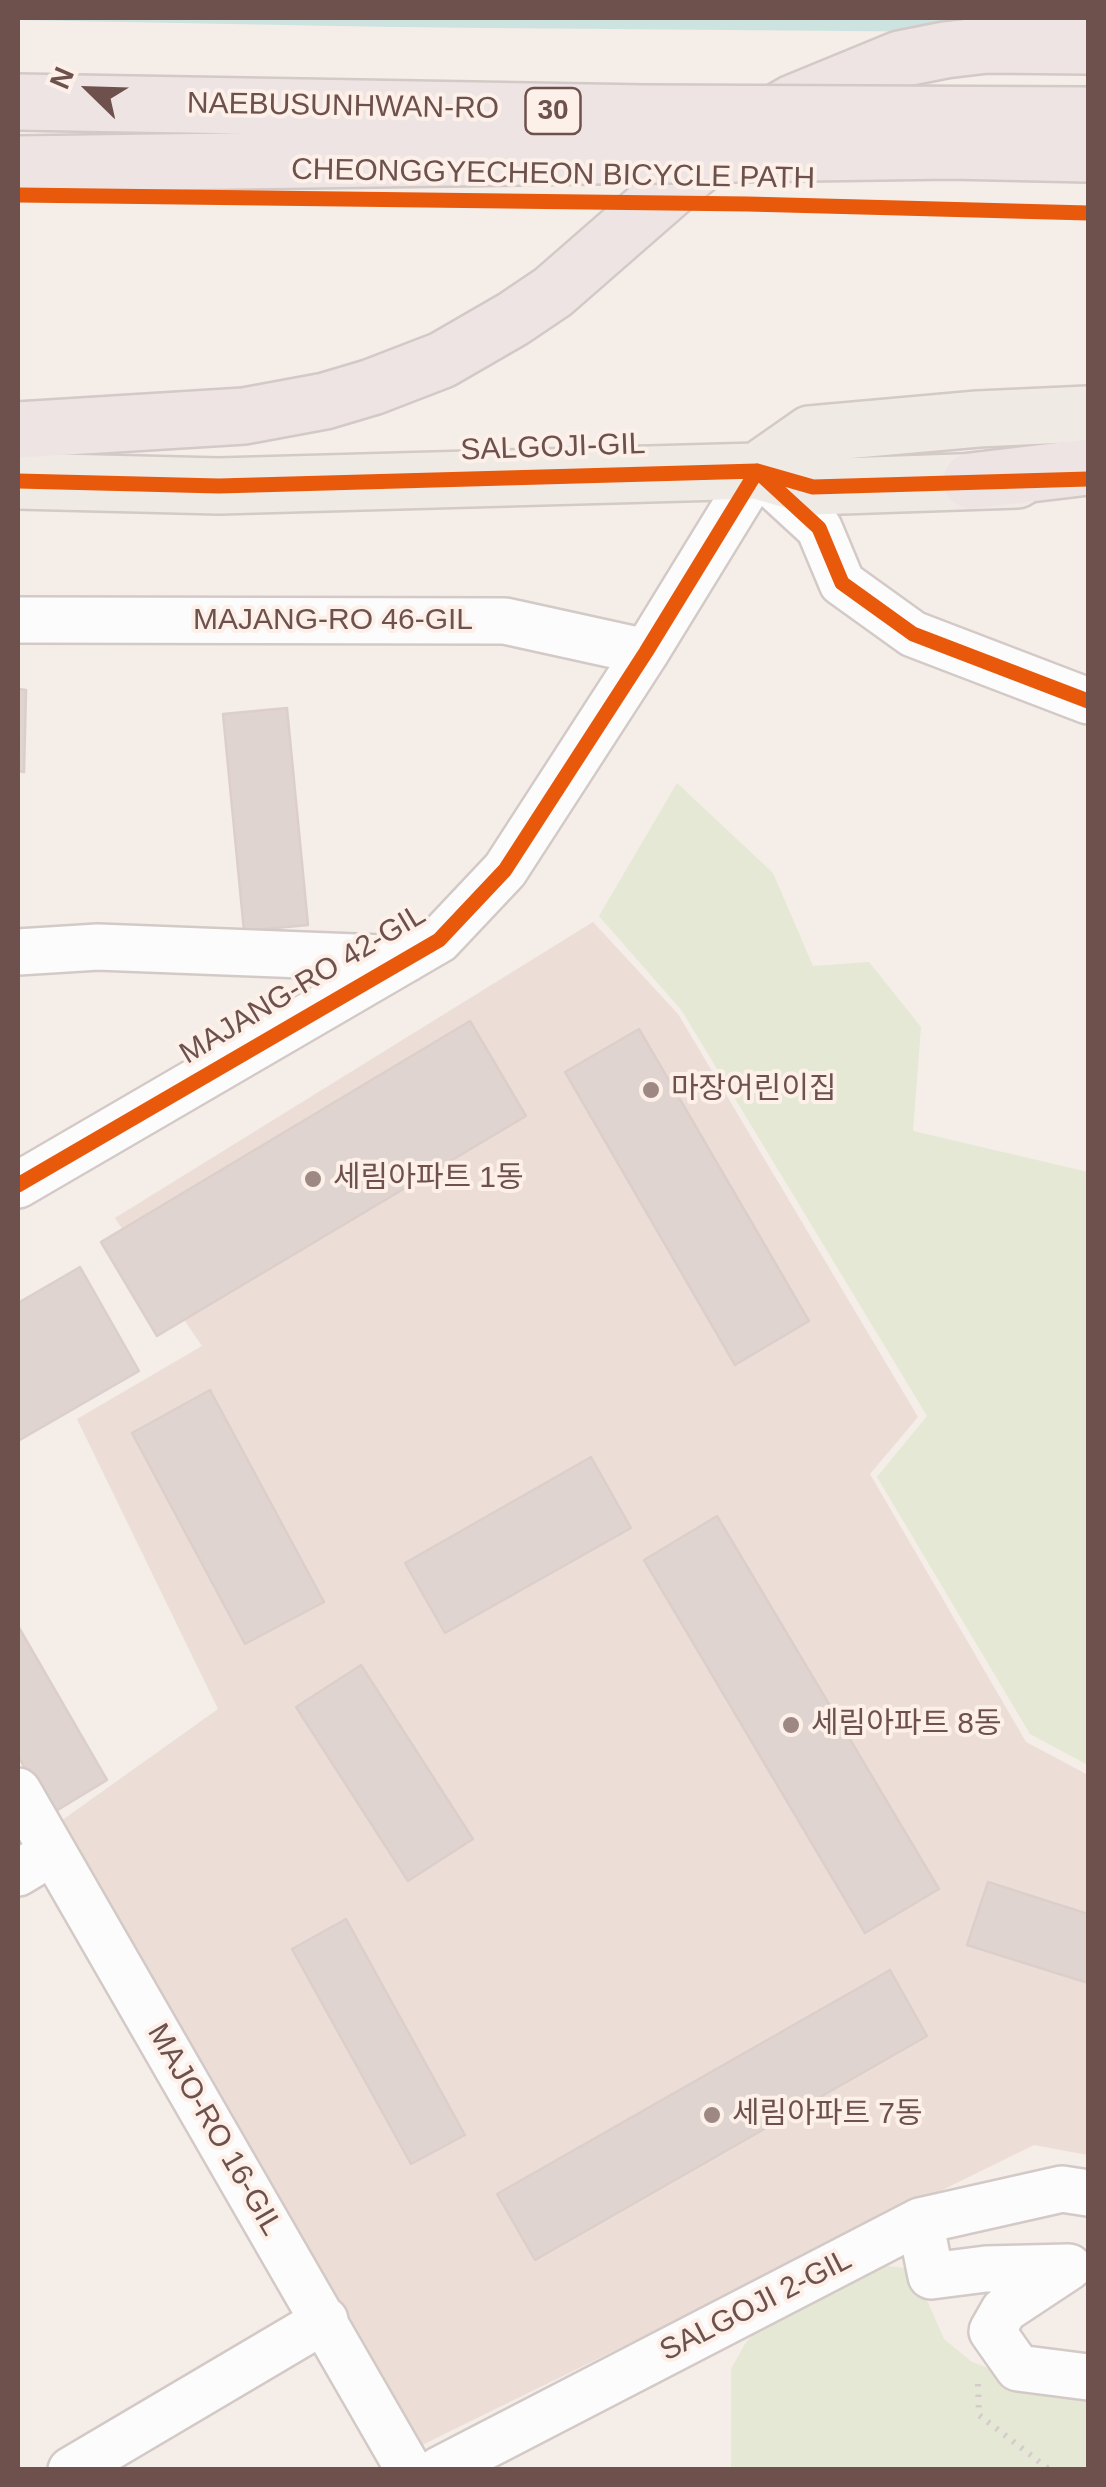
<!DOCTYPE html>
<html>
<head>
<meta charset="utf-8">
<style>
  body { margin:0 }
  #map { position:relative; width:1106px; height:2487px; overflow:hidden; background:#f4ede8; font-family:Helvetica,sans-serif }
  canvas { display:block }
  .frame { position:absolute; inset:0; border:20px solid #6e514d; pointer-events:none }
  .north { position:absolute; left:40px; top:40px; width:100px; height:100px; -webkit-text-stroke:8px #fcf0e9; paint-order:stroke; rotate:293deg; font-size:28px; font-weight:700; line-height:40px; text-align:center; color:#6e514d }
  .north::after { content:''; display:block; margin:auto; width:35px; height:45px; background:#6e514d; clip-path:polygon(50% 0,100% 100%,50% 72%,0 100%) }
</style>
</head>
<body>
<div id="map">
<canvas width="1106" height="2487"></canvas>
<div class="frame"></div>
<div class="north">N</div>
</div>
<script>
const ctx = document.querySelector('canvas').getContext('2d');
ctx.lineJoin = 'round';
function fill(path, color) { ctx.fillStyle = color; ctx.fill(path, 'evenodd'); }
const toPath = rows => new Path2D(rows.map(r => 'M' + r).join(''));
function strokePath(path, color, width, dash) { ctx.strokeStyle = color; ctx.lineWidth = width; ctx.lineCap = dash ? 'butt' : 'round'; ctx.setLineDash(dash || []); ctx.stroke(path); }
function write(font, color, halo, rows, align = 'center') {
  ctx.font = font + ' Helvetica,"Noto Sans KR",sans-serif'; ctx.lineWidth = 8; ctx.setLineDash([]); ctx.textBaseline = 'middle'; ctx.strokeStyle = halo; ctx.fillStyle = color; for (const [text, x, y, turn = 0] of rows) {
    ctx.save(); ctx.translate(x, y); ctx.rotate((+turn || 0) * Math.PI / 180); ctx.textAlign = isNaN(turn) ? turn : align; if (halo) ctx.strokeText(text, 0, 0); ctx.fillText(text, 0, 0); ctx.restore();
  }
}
fill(toPath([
  [593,922,678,1014,918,1417,870,1474,1026,1742,1088,1775,1088,2155,1034,2145,420,2446,61,1821,218,1709,77,1419,202,1346,115,1218]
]), '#ecded6');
fill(toPath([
  [677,783,773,873,813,966,869,962,921,1027,913,1131,1088,1172,1088,1765,1030,1734,877,1477,927,1416,682,1011,599,916],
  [888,2266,913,2269,944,2339,972,2362,1039,2387,1088,2391,1088,2469,731,2470,731,2369,745,2344,765,2321,861,2267]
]), '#e5e8d4');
fill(toPath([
  [18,18,1088,18,1088,40,18,20]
]), '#cce3e0');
fill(toPath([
  [18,24,1088,33,1088,45,18,25]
]), '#f4ede8');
const building = toPath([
  [18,689,26,690,24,772,18,771,18,689],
  [287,708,308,925,244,931,223,714,287,708],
  [470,1021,526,1116,157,1336,101,1242,470,1021],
  [639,1029,809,1321,735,1365,565,1072,639,1029],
  [80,1267,139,1371,18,1441,18,1303,80,1267],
  [210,1390,324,1602,245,1644,132,1433,210,1390],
  [591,1457,631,1528,445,1633,405,1563,591,1457],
  [717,1516,939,1889,865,1933,644,1560,717,1516],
  [18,1626,107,1780,51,1814,18,1756,18,1626],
  [361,1665,473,1839,408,1881,296,1707,361,1665],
  [988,1882,1088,1914,1088,1983,967,1945,988,1882],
  [346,1919,465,2135,411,2164,292,1949,346,1919],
  [890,1970,927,2036,535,2260,497,2194,890,1970]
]);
fill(building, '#e0d4d1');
strokePath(building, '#dccfcb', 2.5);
const minor = toPath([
  [18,620,505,621,646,652],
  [18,952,98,947,407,959],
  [18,1185,439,940,505,870,646,652,757,471,819,528,842,583,913,634,1088,701],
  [18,1791,409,2470],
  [18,1873,53,1852],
  [920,2221,931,2276,986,2269,1069,2267,1004,2310,992,2331,1018,2368,1088,2377],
  [71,2470,325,2320],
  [439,2470,920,2221,1062,2189,1088,2193]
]);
const major = toPath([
  [757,471,810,434,978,419,1088,414],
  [18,481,219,486,757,471,813,487,1017,480]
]);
const highway = toPath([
  [18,430,244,416,325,401,372,387,442,360,513,319,553,292,687,175,738,135,793,103,900,59,945,50,987,45,1088,46],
  [971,481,1088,467]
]);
strokePath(minor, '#d3cac7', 50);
strokePath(major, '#d3c9c6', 60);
strokePath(highway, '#d3c9c6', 60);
strokePath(toPath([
  [978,2384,979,2415,1050,2470]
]), '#d5ccca', 6, [2.5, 8]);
strokePath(minor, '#fdfcfc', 45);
strokePath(major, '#f0eae5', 55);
strokePath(highway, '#eee4e4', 55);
const highwayBridge = toPath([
  [18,102,644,113,1088,115],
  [18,164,951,151,1088,154]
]);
strokePath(highwayBridge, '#d3c9c6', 60, []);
strokePath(highwayBridge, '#eee4e4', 55);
strokePath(toPath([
  [18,195,748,204,1088,213],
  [18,481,219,486,757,471,813,487,1088,479],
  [18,1185,439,940,505,870,646,652,757,471,819,528,842,583,913,634,1088,701]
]), '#e8590c', 15);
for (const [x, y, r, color] of [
  [651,1090,10,"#9d8883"],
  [313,1179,10,"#9d8883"],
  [791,1725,10,"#9d8883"],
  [712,2115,10,"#9d8883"]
]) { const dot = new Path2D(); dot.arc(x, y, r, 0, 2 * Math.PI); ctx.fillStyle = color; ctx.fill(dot); strokePath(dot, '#fcf0e9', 4); }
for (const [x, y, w] of [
  [553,111,55]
]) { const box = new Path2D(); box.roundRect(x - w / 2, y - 23, w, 46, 8); ctx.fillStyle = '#fcf0e9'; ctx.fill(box); strokePath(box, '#6e514d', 2.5); }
write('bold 28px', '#6e514d', null, [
  ["30",553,111]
]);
write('30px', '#6e514d', '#fcf0e9', [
  ["NAEBUSUNHWAN-RO",343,107,1],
  ["CHEONGGYECHEON BICYCLE PATH",553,175,1],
  ["SALGOJI-GIL",553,448,-2],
  ["MAJANG-RO 46-GIL",333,621],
  ["MAJANG-RO 42-GIL",303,985,-31],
  ["MAJO-RO 16-GIL",214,2130,60],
  ["SALGOJI 2-GIL",756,2306,-27]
]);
write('30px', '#6e514d', '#fcf0e9', [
  ["마장어린이집",671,1090],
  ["세림아파트 1동",333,1179],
  ["세림아파트 8동",811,1725],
  ["세림아파트 7동",732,2115]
], 'left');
</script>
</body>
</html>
